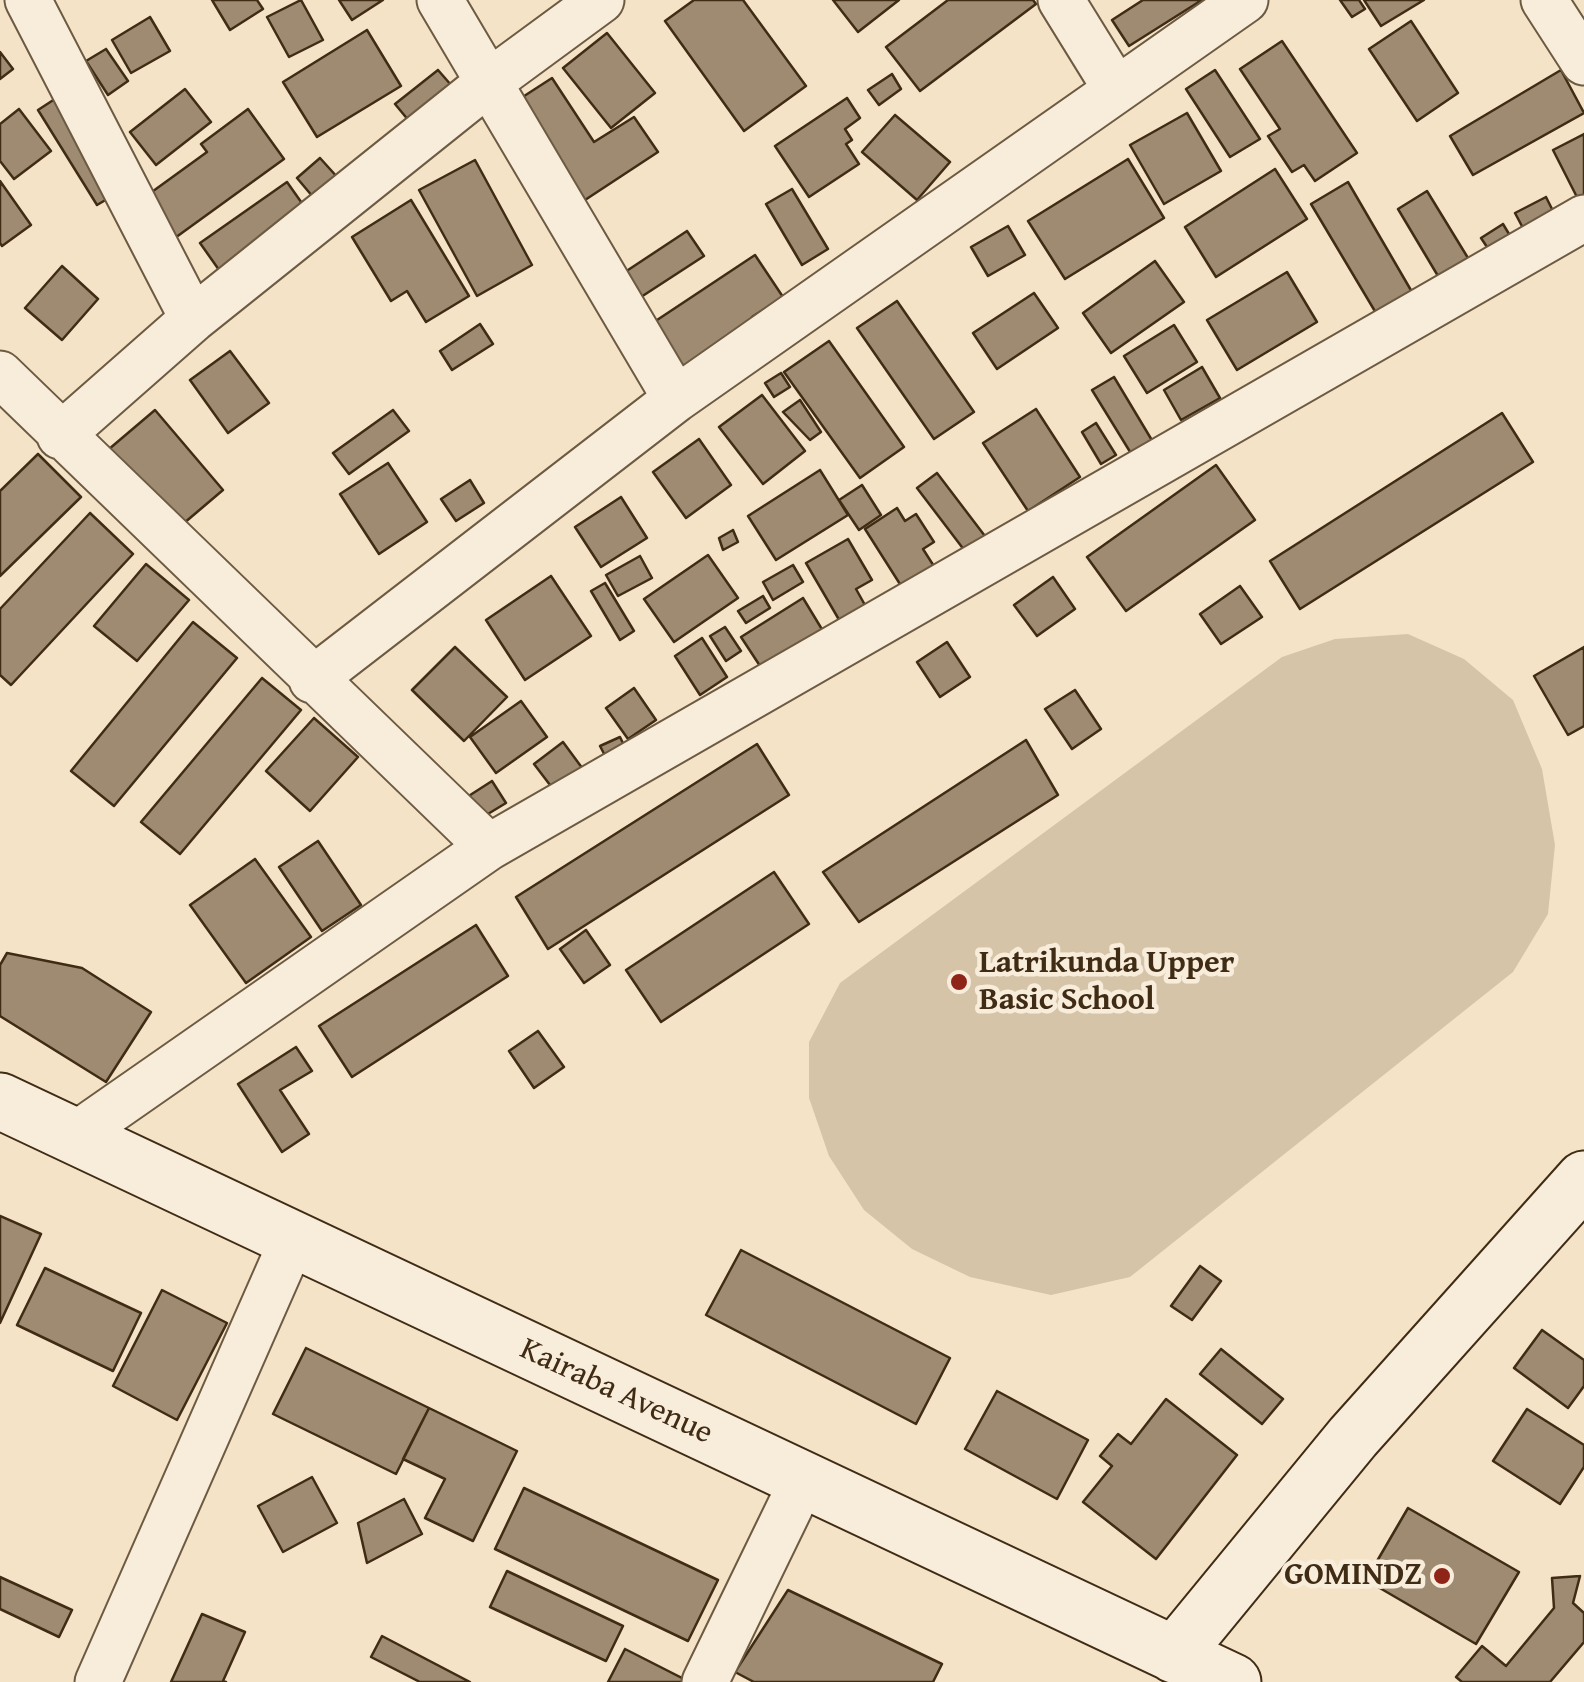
<!DOCTYPE html>
<html>
<head>
<meta charset="utf-8">
<style>
  body { margin:0 }
  canvas { display:block; background:#f5e3c7 }
</style>
</head>
<body>
<canvas width="1584" height="1682"></canvas>
<script>
const ctx = document.querySelector('canvas').getContext('2d');
ctx.lineJoin = 'round';
function fill(path, color) { ctx.fillStyle = color; ctx.fill(path, 'evenodd'); }
const toPath = rows => new Path2D(rows.map(r => 'M' + r).join(''));
function strokePath(path, color, width, dash) { ctx.strokeStyle = color; ctx.lineWidth = width; ctx.lineCap = dash ? 'butt' : 'round'; ctx.setLineDash(dash || []); ctx.stroke(path); }
function write(font, color, halo, rows, align = 'center') {
  ctx.font = font + ' "Gentium Book Plus",serif'; ctx.lineWidth = 9; ctx.setLineDash([]); ctx.textBaseline = 'middle'; ctx.strokeStyle = halo; ctx.fillStyle = color; for (const [text, x, y, turn = 0] of rows) {
    ctx.save(); ctx.translate(x, y); ctx.rotate((+turn || 0) * Math.PI / 180); ctx.textAlign = isNaN(turn) ? turn : align; if (halo) ctx.strokeText(text, 0, 0); ctx.fillText(text, 0, 0); ctx.restore();
  }
}
fill(toPath([
  [1408,634,1464,659,1513,700,1542,769,1555,845,1548,914,1513,972,1130,1277,1051,1295,970,1277,912,1249,864,1210,829,1156,809,1098,809,1042,840,983,1282,657,1335,639]
]), '#d6c4a9');
const building = toPath([
  [212,0,257,0,263,9,230,30,212,0],
  [301,0,323,40,289,57,267,17,301,0],
  [339,0,383,0,352,20,339,0],
  [694,0,743,0,806,86,744,131,665,21,694,0],
  [833,0,899,0,858,32,833,0],
  [948,0,1033,0,1036,4,920,91,886,47,948,0],
  [1143,0,1202,0,1129,46,1112,20,1143,0],
  [1340,0,1359,0,1365,9,1352,17,1340,0],
  [1364,0,1424,0,1381,26,1364,0],
  [150,17,170,51,131,73,112,40,150,17],
  [1411,21,1458,93,1417,121,1369,49,1411,21],
  [367,30,401,86,317,137,283,82,367,30],
  [607,33,655,93,611,128,563,68,607,33],
  [1282,41,1357,153,1315,181,1304,165,1292,172,1268,136,1280,129,1240,69,1282,41],
  [106,49,128,81,108,95,86,61,106,49],
  [0,52,13,69,0,79,0,52],
  [438,70,458,93,414,127,395,104,438,70],
  [1215,70,1260,139,1230,157,1186,89,1215,70],
  [1561,70,1584,113,1473,175,1450,136,1561,70],
  [892,74,901,89,879,105,868,90,892,74],
  [552,78,594,142,634,117,658,152,585,200,518,100,552,78],
  [185,89,211,122,156,165,130,132,185,89],
  [61,95,121,191,97,205,38,110,61,95],
  [847,98,860,118,845,129,852,140,846,144,859,164,809,197,775,146,847,98],
  [19,109,51,151,14,179,0,161,0,124,19,109],
  [248,109,284,159,168,243,138,202,207,152,201,144,248,109],
  [1187,113,1221,171,1164,204,1130,145,1187,113],
  [895,115,950,162,917,200,862,152,895,115],
  [1584,134,1584,203,1581,205,1553,150,1584,134],
  [320,158,348,189,324,210,297,178,320,158],
  [1128,159,1164,218,1065,279,1028,221,1128,159],
  [475,160,532,265,477,296,419,190,475,160],
  [1275,169,1307,219,1216,277,1185,227,1275,169],
  [0,181,31,225,2,246,0,243,0,181],
  [287,182,311,216,224,277,200,243,287,182],
  [1348,182,1412,292,1376,313,1311,204,1348,182],
  [792,189,828,249,802,265,766,204,792,189],
  [1427,191,1468,258,1438,276,1398,209,1427,191],
  [1546,197,1555,215,1524,230,1515,213,1546,197],
  [411,200,469,296,426,322,407,291,391,301,352,237,411,200],
  [1503,224,1512,239,1491,253,1481,238,1503,224],
  [1008,226,1025,255,988,276,971,247,1008,226],
  [687,231,704,256,641,297,625,272,687,231],
  [755,255,783,297,752,317,759,327,679,380,645,328,755,255],
  [1155,261,1184,302,1111,353,1083,313,1155,261],
  [62,266,98,299,62,340,25,308,62,266],
  [1287,272,1317,322,1237,370,1207,320,1287,272],
  [1034,293,1058,328,997,369,973,333,1034,293],
  [897,301,974,412,934,439,857,328,897,301],
  [480,324,493,344,452,370,440,351,480,324],
  [1174,325,1197,362,1147,393,1124,356,1174,325],
  [829,341,904,447,860,478,784,372,829,341],
  [230,351,269,403,228,433,190,380,230,351],
  [1202,367,1220,398,1181,420,1164,390,1202,367],
  [781,373,790,387,774,397,765,383,781,373],
  [1114,377,1153,442,1132,455,1092,390,1114,377],
  [762,395,805,451,763,484,719,427,762,395],
  [800,400,821,432,810,440,783,412,800,400],
  [1036,409,1080,477,1028,511,983,443,1036,409],
  [155,410,223,490,170,535,102,455,155,410],
  [393,410,409,431,349,474,333,453,393,410],
  [1502,413,1533,462,1300,609,1270,561,1502,413],
  [1096,423,1116,455,1101,464,1082,432,1096,423],
  [699,439,731,485,686,518,653,472,699,439],
  [38,454,81,497,0,576,0,491,38,454],
  [388,463,427,522,379,554,340,494,388,463],
  [1216,465,1255,520,1126,611,1087,557,1216,465],
  [820,470,848,515,776,560,748,516,820,470],
  [937,473,991,544,971,559,917,488,937,473],
  [470,480,484,503,456,521,441,499,470,480],
  [862,485,881,515,859,530,839,500,862,485],
  [621,497,647,538,601,567,575,527,621,497],
  [897,508,905,521,916,514,934,542,923,549,937,571,905,592,865,529,897,508],
  [90,513,133,554,11,685,0,675,0,609,90,513],
  [733,530,738,542,723,550,719,538,733,530],
  [848,539,872,580,856,589,870,614,845,630,806,563,848,539],
  [708,555,738,598,674,642,644,599,708,555],
  [640,556,652,578,618,596,606,575,640,556],
  [146,564,189,600,137,661,94,626,146,564],
  [793,565,803,582,773,600,763,582,793,565],
  [551,576,591,636,525,680,486,620,551,576],
  [1053,577,1075,609,1037,636,1014,605,1053,577],
  [605,583,634,631,620,640,591,591,605,583],
  [1240,586,1262,617,1221,644,1200,614,1240,586],
  [763,596,770,608,746,623,738,611,763,596],
  [803,598,823,631,762,669,741,637,803,598],
  [193,622,237,658,114,806,71,771,193,622],
  [725,627,741,651,726,661,710,636,725,627],
  [702,638,727,677,700,695,675,656,702,638],
  [947,642,970,677,940,697,917,662,947,642],
  [455,647,507,697,464,741,412,690,455,647],
  [1584,647,1584,726,1568,735,1534,676,1584,647],
  [262,678,301,710,180,854,141,822,262,678],
  [634,688,656,720,628,739,606,708,634,688],
  [1075,690,1101,729,1072,749,1045,709,1075,690],
  [521,701,547,737,496,773,470,737,521,701],
  [314,718,358,757,310,811,266,771,314,718],
  [620,737,632,762,613,771,600,746,620,737],
  [1026,740,1058,795,859,922,823,872,1026,740],
  [563,742,591,780,563,802,534,764,563,742],
  [757,744,789,795,548,949,516,897,757,744],
  [492,781,506,803,478,820,464,799,492,781],
  [318,841,361,905,322,931,279,867,318,841],
  [255,859,311,937,246,983,190,905,255,859],
  [774,872,809,924,661,1022,626,970,774,872],
  [476,925,508,976,352,1077,319,1026,476,925],
  [586,930,610,965,584,983,560,949,586,930],
  [7,953,82,968,151,1012,106,1082,0,1016,0,965,7,953],
  [538,1031,564,1067,534,1088,509,1051,538,1031],
  [296,1047,312,1071,280,1090,309,1134,282,1152,238,1084,296,1047],
  [0,1216,41,1234,0,1323,0,1216],
  [741,1250,950,1358,916,1424,706,1315,741,1250],
  [1200,1266,1221,1281,1192,1320,1171,1306,1200,1266],
  [45,1268,141,1313,113,1371,17,1325,45,1268],
  [162,1290,227,1323,177,1420,113,1386,162,1290],
  [1542,1330,1584,1360,1584,1386,1568,1408,1514,1368,1542,1330],
  [306,1348,429,1408,396,1474,273,1414,306,1348],
  [1221,1349,1283,1399,1262,1424,1200,1374,1221,1349],
  [997,1391,1088,1440,1057,1499,965,1449,997,1391],
  [1166,1399,1237,1455,1156,1559,1083,1502,1112,1466,1100,1456,1118,1434,1131,1444,1166,1399],
  [429,1408,517,1451,473,1541,425,1518,445,1479,403,1459,429,1408],
  [1527,1409,1584,1445,1584,1467,1560,1504,1493,1461,1527,1409],
  [312,1477,337,1523,283,1552,258,1506,312,1477],
  [524,1488,718,1580,688,1641,495,1549,524,1488],
  [404,1499,422,1534,367,1563,358,1523,404,1499],
  [1408,1508,1519,1572,1476,1644,1366,1580,1408,1508],
  [507,1571,623,1626,606,1661,490,1607,507,1571],
  [1580,1576,1573,1603,1584,1613,1584,1642,1550,1682,1462,1682,1456,1677,1482,1646,1506,1666,1554,1608,1552,1578,1580,1576],
  [0,1577,72,1610,59,1637,0,1609,0,1577],
  [788,1590,942,1664,933,1682,754,1682,735,1672,788,1590],
  [202,1614,245,1632,223,1681,226,1682,171,1682,202,1614],
  [382,1636,470,1682,420,1682,371,1657,382,1636],
  [625,1649,690,1682,608,1682,625,1649]
]);
fill(building, '#9e8b72');
strokePath(building, '#402c15', 2.5);
const street = toPath([
  [28,0,193,319],
  [440,0,676,399],
  [1061,0,1116,89],
  [1544,0,1584,62],
  [0,374,489,847],
  [60,436,193,319,488,83,601,0],
  [312,680,676,399,1245,0],
  [74,1136,489,847,1584,218],
  [98,1682,293,1239],
  [705,1682,803,1480]
]);
const secondary = toPath([
  [0,1101,1233,1682],
  [1174,1655,1353,1437,1584,1179]
]);
strokePath(street, '#6d5a42', 49);
strokePath(secondary, '#402c15', 59);
strokePath(street, '#f8eddb', 45);
strokePath(secondary, '#f8eddb', 55);
for (const [x, y, r, color] of [
  [959,982,10,"#8f2418"],
  [1442,1576,10,"#8f2418"]
]) { const dot = new Path2D(); dot.arc(x, y, r, 0, 2 * Math.PI); ctx.fillStyle = color; ctx.fill(dot); strokePath(dot, '#f8eddb', 4); }
write('bold 32px', '#402c15', '#f8eddb', [
  ["Latrikunda Upper",979,964],
  ["Basic School",979,1001],
  ["GOMINDZ",1422,1576,"right"]
], 'left');
write('32px', '#402c15', '#f8eddb', [
  ["Kairaba Avenue",616,1392,25]
]);
</script>
</body>
</html>
